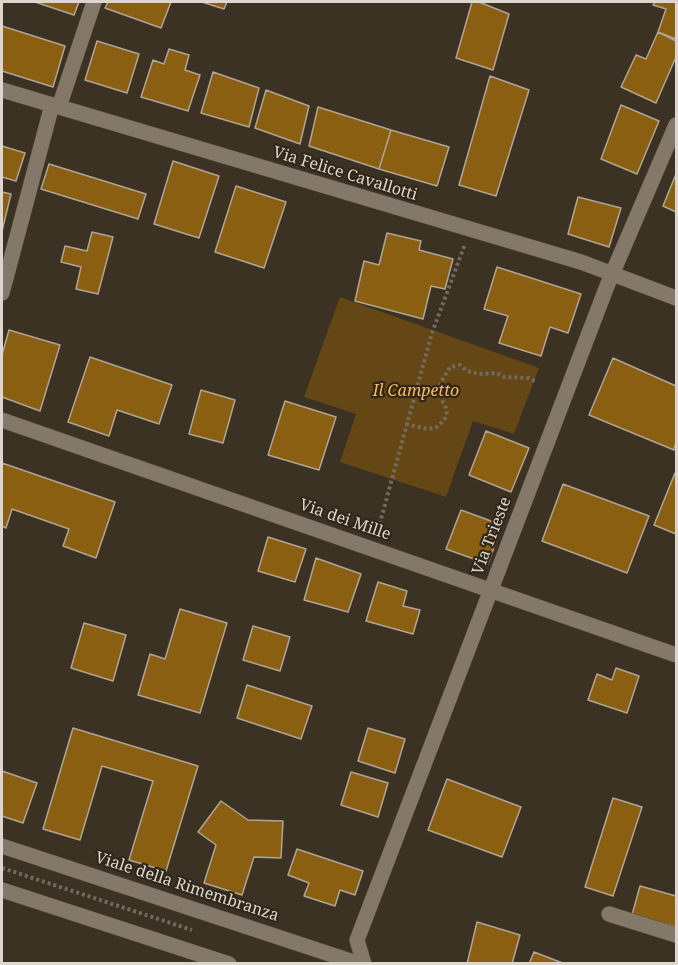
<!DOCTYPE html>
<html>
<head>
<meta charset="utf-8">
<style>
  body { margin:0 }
  #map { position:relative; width:678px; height:965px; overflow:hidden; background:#3b3224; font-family:"Noto Serif",serif }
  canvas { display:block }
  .frame { position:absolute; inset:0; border:3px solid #dcd6ce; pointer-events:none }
</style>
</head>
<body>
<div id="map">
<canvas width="678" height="965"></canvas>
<div class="frame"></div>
</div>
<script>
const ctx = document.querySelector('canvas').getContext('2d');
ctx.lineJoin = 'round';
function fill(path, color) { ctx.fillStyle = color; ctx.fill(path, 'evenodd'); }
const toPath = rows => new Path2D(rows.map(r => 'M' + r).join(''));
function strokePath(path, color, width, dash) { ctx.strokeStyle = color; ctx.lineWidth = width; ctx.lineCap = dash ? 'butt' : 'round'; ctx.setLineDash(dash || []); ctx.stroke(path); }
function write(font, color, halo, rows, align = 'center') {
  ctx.font = font + ' "Noto Serif",serif'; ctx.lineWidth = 4.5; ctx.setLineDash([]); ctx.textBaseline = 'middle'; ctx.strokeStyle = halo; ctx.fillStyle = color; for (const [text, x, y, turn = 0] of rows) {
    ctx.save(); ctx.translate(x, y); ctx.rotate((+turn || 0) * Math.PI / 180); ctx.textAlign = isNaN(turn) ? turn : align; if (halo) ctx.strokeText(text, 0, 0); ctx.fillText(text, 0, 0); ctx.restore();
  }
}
fill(toPath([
  [340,297,539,368,514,434,473,421,446,497,340,462,356,414,304,397]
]), '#644715');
const building = toPath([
  [35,2,79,2,74,15,35,2],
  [108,2,171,2,161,28,105,8,108,2],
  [202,2,227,2,224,9,202,2],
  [472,2,479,2,509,14,493,70,456,58,472,2],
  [655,2,676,2,676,39,658,32,666,9,653,5,655,2],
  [2,26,65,46,53,87,2,71,2,26],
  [658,32,676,41,676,57,656,103,621,87,636,55,646,59,658,32],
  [97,41,139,54,127,93,85,80,97,41],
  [169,49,189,55,185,70,200,75,188,111,141,97,153,60,164,64,169,49],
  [213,72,259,88,249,127,201,113,213,72],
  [490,76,529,90,496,196,459,185,490,76],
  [266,90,309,106,300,144,255,128,266,90],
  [621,105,659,121,637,174,601,159,621,105],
  [318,107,391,130,379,169,309,146,318,107],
  [391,130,449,147,437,186,379,169,391,130],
  [2,146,25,153,16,181,2,177,2,146],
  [173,161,219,176,199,238,154,224,173,161],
  [49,164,146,194,138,219,41,189,49,164],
  [676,174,676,212,663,206,676,174],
  [236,186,286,202,264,268,215,252,236,186],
  [2,192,11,194,2,231,2,192],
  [578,197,621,208,609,247,568,234,578,197],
  [92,232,113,237,98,294,76,289,81,267,61,262,65,246,87,251,92,232],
  [387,233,421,241,419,250,453,259,445,289,431,286,423,319,355,301,364,261,379,265,387,233],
  [497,267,581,294,568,333,550,327,541,356,499,343,508,316,484,309,497,267],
  [9,330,60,345,40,411,2,397,2,355,9,330],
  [90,357,172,385,159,424,117,410,109,436,68,422,90,357],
  [613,358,676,386,676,442,674,450,589,415,613,358],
  [201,390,235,400,223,443,189,434,201,390],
  [285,401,336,417,319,470,268,455,285,401],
  [486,431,529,448,511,492,469,475,486,431],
  [2,463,115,502,96,558,63,546,69,529,12,509,6,528,2,526,2,463],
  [675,473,676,473,676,534,654,525,675,473],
  [563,484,649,516,627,573,542,541,563,484],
  [461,510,502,525,488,564,446,549,461,510],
  [268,537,306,549,295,582,258,571,268,537],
  [316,558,361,574,348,612,304,600,316,558],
  [378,582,407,591,403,606,420,610,413,634,366,621,378,582],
  [180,609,227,623,200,713,138,695,150,654,165,659,180,609],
  [84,623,126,635,113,681,71,668,84,623],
  [253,626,290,637,280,671,243,660,253,626],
  [616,668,639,676,627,713,588,700,597,674,612,680,616,668],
  [247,685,312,706,301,739,237,718,247,685],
  [73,728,198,766,166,871,129,860,153,781,102,766,80,840,43,829,73,728],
  [368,728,405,739,395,773,358,761,368,728],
  [2,771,37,783,23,823,2,816,2,771],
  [351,772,388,783,378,817,341,805,351,772],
  [447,779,521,807,502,857,428,830,447,779],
  [613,798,642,807,613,896,585,887,613,798],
  [221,801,248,820,283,821,281,858,254,857,242,895,204,883,216,845,198,832,221,801],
  [297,849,363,871,355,895,340,890,335,906,304,896,309,883,288,875,297,849],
  [640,886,676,896,676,927,632,915,640,886],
  [477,922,520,935,512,964,467,964,477,922],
  [534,952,565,964,529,964,534,952]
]);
fill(building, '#8a5f11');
strokePath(building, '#b0a595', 1.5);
const minor = toPath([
  [2,90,581,262,676,298],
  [59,107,94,2],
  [2,293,52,105],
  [2,420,676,655],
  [609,914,676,935],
  [364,964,357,940,607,286,676,125]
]);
const tertiary = toPath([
  [2,846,360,964],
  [2,890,229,964]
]);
strokePath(minor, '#564e43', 16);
strokePath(tertiary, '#564e43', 16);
strokePath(toPath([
  [406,424,427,429,437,427,444,420,447,415,446,408,442,400,439,389,441,382,450,367,460,365,467,371,479,374,497,373,504,377,529,378,535,381],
  [378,530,432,333,465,244],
  [2,868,192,930]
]), '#726a5f', 4, [3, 3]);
strokePath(minor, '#837869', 15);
strokePath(tertiary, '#837869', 15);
write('16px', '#dcd6ce', '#31281b', [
  ["Via Felice Cavallotti",345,174,17],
  ["Via dei Mille",345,520,19],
  ["Via Trieste",492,536,-69],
  ["Viale della Rimembranza",187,887,18]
]);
write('italic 16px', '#f8bb5b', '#31281b', [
  ["Il Campetto",416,391]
]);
</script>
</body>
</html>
